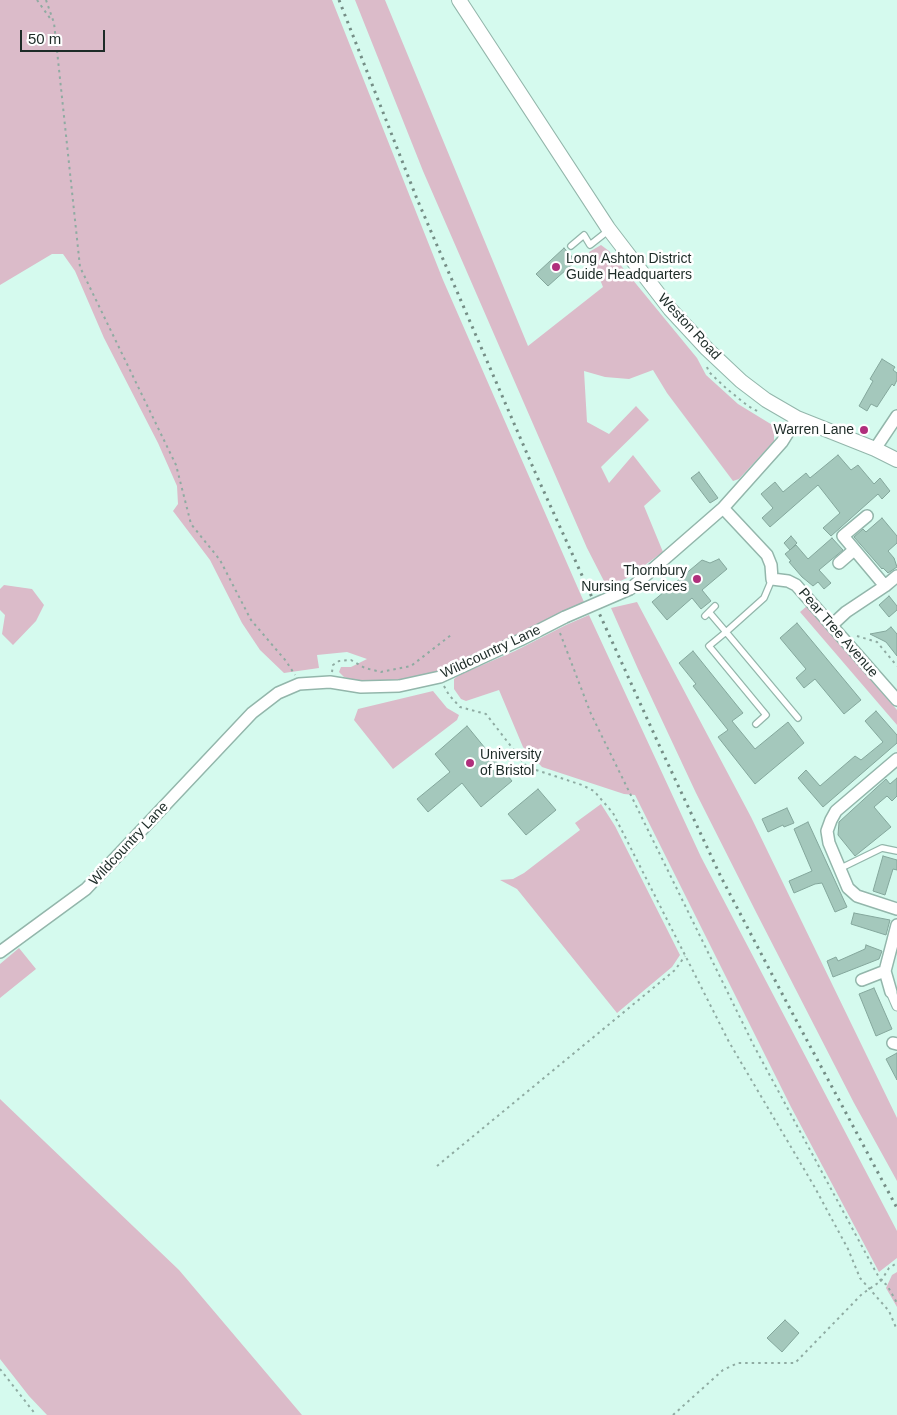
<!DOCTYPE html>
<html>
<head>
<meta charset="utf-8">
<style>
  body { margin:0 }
  #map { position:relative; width:897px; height:1415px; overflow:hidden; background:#d5faee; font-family:Helvetica,sans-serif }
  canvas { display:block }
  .scale { position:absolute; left:20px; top:30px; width:85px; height:22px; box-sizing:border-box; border:2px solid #1d2b27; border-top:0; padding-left:6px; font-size:15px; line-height:18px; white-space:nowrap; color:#1d2b27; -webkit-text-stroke:4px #fff; paint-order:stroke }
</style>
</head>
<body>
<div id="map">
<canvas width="897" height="1415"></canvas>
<div class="scale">50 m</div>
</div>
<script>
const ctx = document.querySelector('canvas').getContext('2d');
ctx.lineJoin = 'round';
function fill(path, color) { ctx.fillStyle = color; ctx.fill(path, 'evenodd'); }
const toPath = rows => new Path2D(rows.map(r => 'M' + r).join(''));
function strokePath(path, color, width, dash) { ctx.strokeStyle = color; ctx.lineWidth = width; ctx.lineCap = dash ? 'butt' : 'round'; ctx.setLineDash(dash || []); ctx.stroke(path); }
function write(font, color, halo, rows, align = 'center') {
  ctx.font = font + ' Helvetica,sans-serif'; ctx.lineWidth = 5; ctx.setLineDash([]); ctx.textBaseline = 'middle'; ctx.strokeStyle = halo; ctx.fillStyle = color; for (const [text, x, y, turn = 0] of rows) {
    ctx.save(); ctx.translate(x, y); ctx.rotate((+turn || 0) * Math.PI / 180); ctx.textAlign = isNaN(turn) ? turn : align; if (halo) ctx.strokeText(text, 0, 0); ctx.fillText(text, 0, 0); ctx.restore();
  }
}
fill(toPath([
  [0,0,332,0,443,280,584,602,554,616,519,636,439,673,399,682,364,683,344,677,339,672,341,667,351,667,367,659,347,652,317,655,319,668,284,673,260,650,242,623,210,560,173,511,178,504,177,486,158,443,104,338,75,271,63,254,52,254,0,285],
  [355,0,385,0,528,346,603,287,589,252,601,245,609,251,697,358,706,375,738,404,774,426,774,441,739,479,733,481,667,393,653,370,629,379,605,377,584,371,587,422,609,434,636,406,649,420,601,467,609,483,633,455,661,491,644,506,663,552,627,578,607,587,587,548,423,171],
  [4,585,32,589,44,605,36,621,13,645,2,634,5,615,0,610,0,589],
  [637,602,751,817,897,1118,897,1181,854,1103,757,914,696,793,638,669,611,608],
  [807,606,897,710,897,725,800,612],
  [589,615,701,857,897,1231,897,1258,879,1272,791,1107,635,795,624,794,542,767,523,747,499,690,466,701,461,699,454,689,454,679,459,675,515,651,566,625],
  [433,691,447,708,459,715,457,720,393,769,354,720,358,709],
  [601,804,615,826,680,955,672,967,617,1013,517,889,500,880,513,879,524,873,580,830,575,823],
  [19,948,36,969,0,998,0,964],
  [0,1099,179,1270,302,1415,47,1415,29,1396,0,1359],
  [897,1272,897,1307,886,1288,892,1275]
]), '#dbbbc9');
const building = toPath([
  [564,248,576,261,548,286,536,274,564,248],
  [882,359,895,367,893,370,897,373,897,380,894,386,892,384,877,407,871,404,867,411,859,406,873,381,870,379,882,359],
  [838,455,851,470,858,465,874,484,880,478,890,491,882,499,878,494,831,536,823,528,840,513,818,485,770,527,762,518,773,508,761,494,775,482,783,492,806,473,810,478,838,455],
  [699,472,718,498,710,503,691,478,699,472],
  [882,518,897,536,897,543,888,551,894,558,897,567,888,573,883,568,882,569,854,537,863,529,866,532,882,518],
  [791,536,797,543,790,550,784,543,791,536],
  [832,538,843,550,819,570,831,583,824,589,818,582,813,586,802,577,789,562,791,561,785,554,796,545,808,559,832,538],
  [719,559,727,569,702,590,711,601,701,609,692,598,667,620,652,602,702,560,710,563,719,559],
  [889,596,897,606,897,610,889,617,879,605,889,596],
  [797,623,861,700,844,714,815,679,804,688,796,678,806,669,780,638,797,623],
  [891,627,897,634,897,656,886,642,870,634,886,631,891,627],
  [693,651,743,713,732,721,755,749,788,722,804,743,755,784,718,737,728,730,693,686,696,684,679,663,693,651],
  [876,711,897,735,897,743,823,807,798,778,806,770,820,786,855,756,861,760,883,742,865,721,876,711],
  [467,726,512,781,481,807,462,783,428,812,417,799,450,772,435,754,467,726],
  [897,778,897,796,892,801,887,796,874,807,891,827,855,856,838,835,839,822,886,779,890,784,897,778],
  [538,789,556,810,526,835,508,814,538,789],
  [787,808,794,823,784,827,783,825,768,832,762,819,787,808],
  [808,822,847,907,835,912,822,883,815,884,794,893,789,881,812,871,794,829,808,822],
  [883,856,897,860,897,870,893,869,885,895,873,891,883,856],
  [854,913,890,920,886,935,851,924,854,913],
  [866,945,882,951,879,959,833,977,827,961,836,957,838,961,865,949,866,945],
  [874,988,892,1029,876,1036,859,994,874,988],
  [897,1053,897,1080,886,1059,897,1053],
  [785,1320,799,1333,782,1352,767,1338,785,1320]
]);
fill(building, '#a4c8bc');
strokePath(building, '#84a79c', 1);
const service = toPath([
  [571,246,584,235,590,245,609,230],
  [709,612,726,632,764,598,772,579],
  [705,616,715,606],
  [756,724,766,715,709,646,726,632,798,718],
  [839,869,882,848,897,851]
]);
const pedestrian = toPath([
  [891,992,897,1006]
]);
const minor = toPath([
  [875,449,897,416],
  [723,508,767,555,771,565,772,579,788,581,796,585,897,700],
  [867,516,843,536,885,586],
  [839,563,854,550],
  [630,589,723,508,782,442,797,418],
  [832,625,846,612,885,586,897,576],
  [897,759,836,811,831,820,827,831,829,843,848,888,857,896,897,909],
  [0,952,86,889,252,713,278,693,299,684,330,682,361,687,399,686,440,677,520,640,565,617],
  [862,980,885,971],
  [891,992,885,971,897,925],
  [893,1043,897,1044]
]);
const tertiary = toPath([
  [459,0,608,228,670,309,707,349,741,381,766,400,797,418,875,449,897,460]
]);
strokePath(service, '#93b6ab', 8);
strokePath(pedestrian, '#93b6ab', 11);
strokePath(minor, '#93b6ab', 14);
strokePath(tertiary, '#93b6ab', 16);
strokePath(toPath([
  [37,0,52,21],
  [46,0,54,23,56,41,80,267,176,465,191,524,220,560,251,620,286,661,295,675],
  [707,367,709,372,727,389,748,406,759,412],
  [560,633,591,714,754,1046,872,1265,881,1281,887,1285,897,1303],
  [857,636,877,642,897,666],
  [332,672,333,665,339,661,351,660,365,668,381,672,411,666,451,635],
  [444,686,449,695,460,707,486,714,527,767,582,785,594,791,613,813,729,1042,814,1186,848,1249,860,1278,889,1311,897,1330],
  [437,1166,675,970,685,956],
  [0,1369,36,1415],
  [673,1415,723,1370,738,1363,795,1363,862,1294,881,1281,889,1268,897,1263]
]), '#8faba2', 2, [2.5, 4]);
strokePath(service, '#fff', 5.5);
strokePath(pedestrian, '#fff', 9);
strokePath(minor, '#fff', 11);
strokePath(tertiary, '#fff', 14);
strokePath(toPath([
  [339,0,417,199,535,472,660,747,721,877,788,1005,897,1208]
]), '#758e86', 3, [2.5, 5]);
const minorBridge = toPath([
  [565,617,630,589]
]);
strokePath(minorBridge, '#93b6ab', 14, []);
strokePath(minorBridge, '#fff', 11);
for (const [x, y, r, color] of [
  [556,267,5,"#b02f7c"],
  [864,430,5,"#b02f7c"],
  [697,579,5,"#b02f7c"],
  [470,763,5,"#b02f7c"]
]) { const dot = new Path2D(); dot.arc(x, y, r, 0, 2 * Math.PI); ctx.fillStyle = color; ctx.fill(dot); strokePath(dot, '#fff', 2); }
write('14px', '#1d2b27', '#fff', [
  ["Long Ashton District",566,259],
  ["Guide Headquarters",566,275],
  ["Warren Lane",854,430,"right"],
  ["Thornbury",687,571,"right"],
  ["Nursing Services",687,587,"right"],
  ["University",480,755],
  ["of Bristol",480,771]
], 'left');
write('14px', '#1d2b27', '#fff', [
  ["Weston Road",689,327,47],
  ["Pear Tree Avenue",838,633,49],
  ["Wildcountry Lane",491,652,-25],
  ["Wildcountry Lane",129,844,-47]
]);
</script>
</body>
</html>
